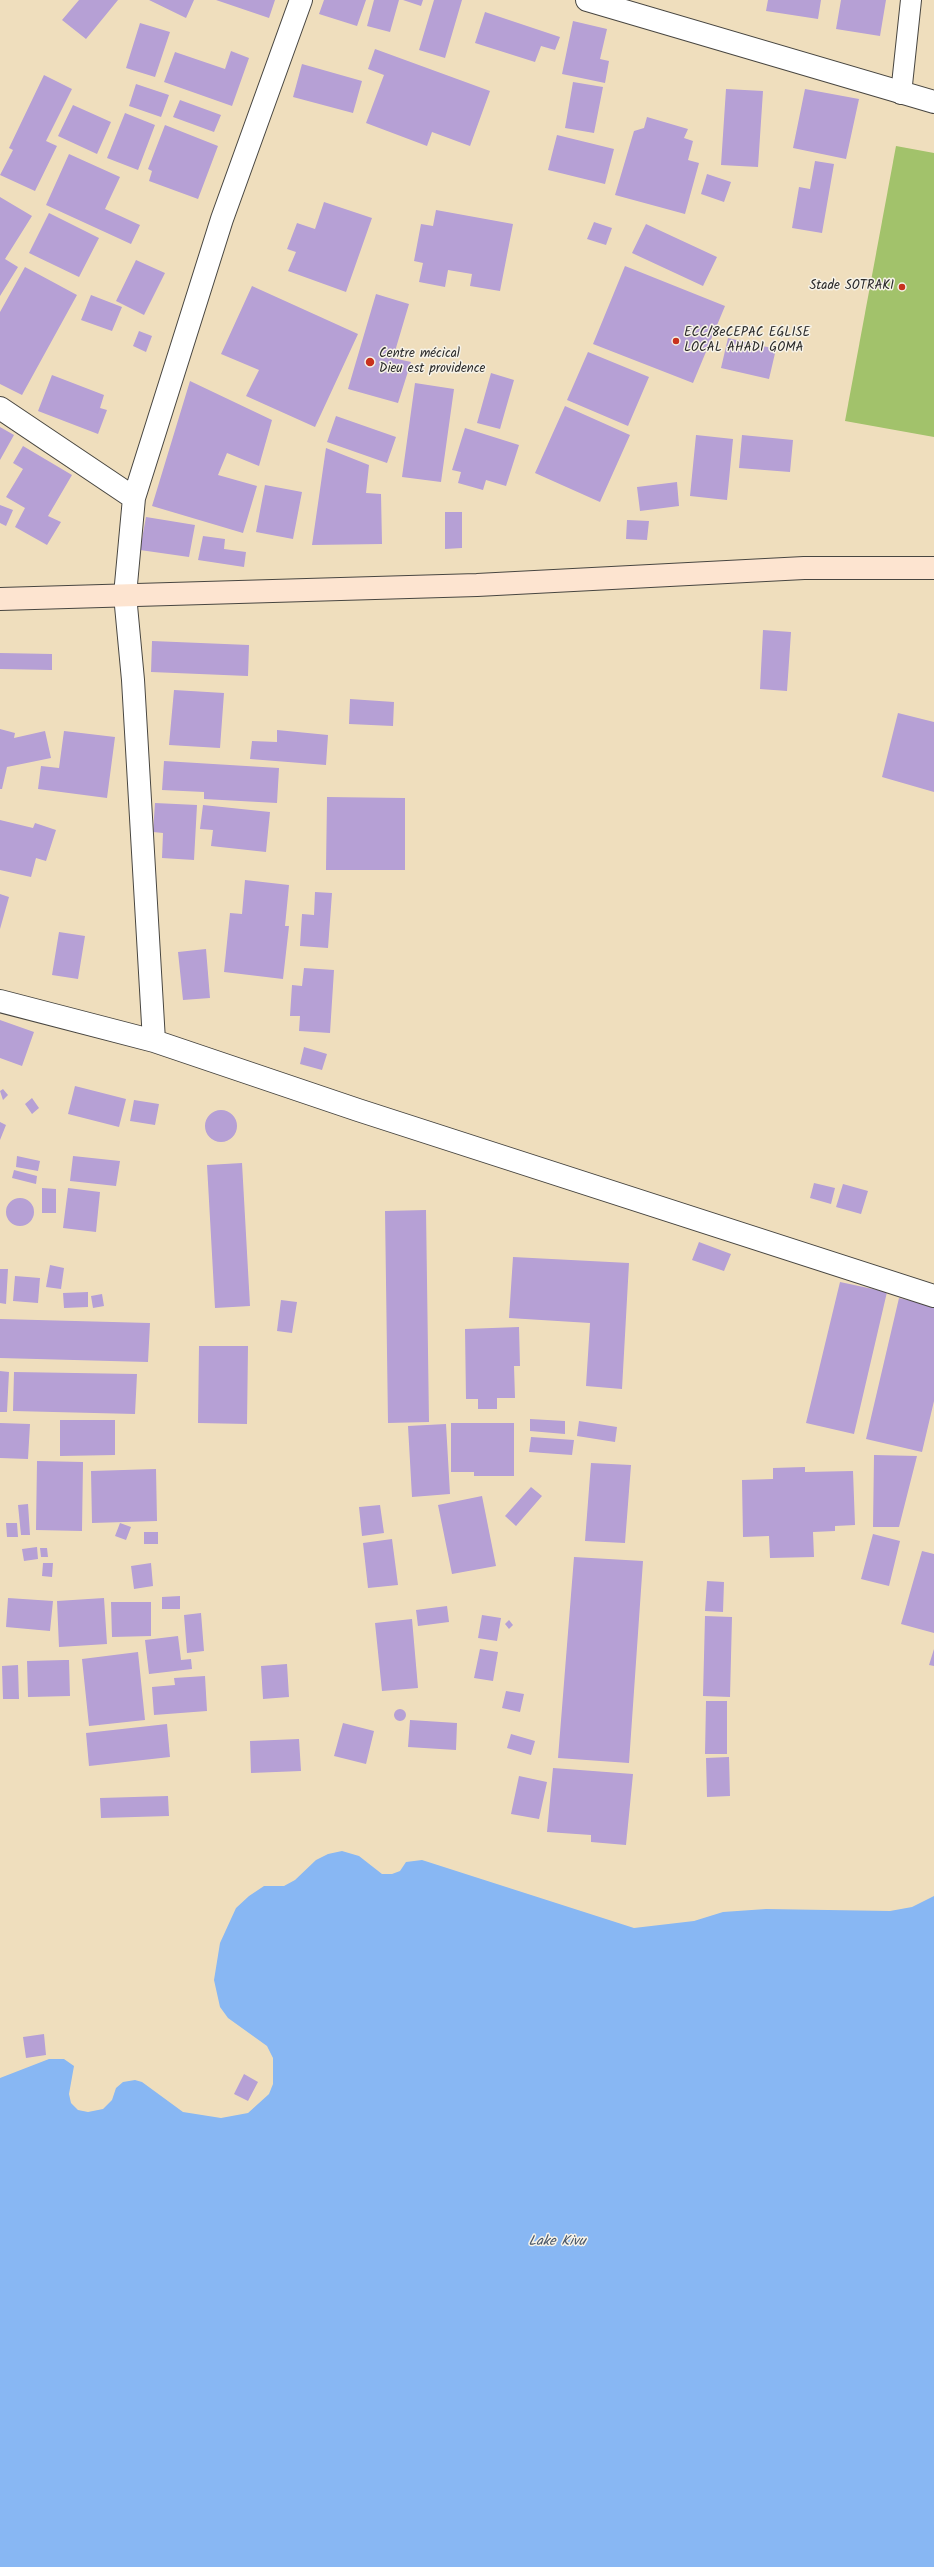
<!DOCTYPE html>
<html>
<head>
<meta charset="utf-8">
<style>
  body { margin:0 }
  canvas { display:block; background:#efdebd }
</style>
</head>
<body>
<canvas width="934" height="2567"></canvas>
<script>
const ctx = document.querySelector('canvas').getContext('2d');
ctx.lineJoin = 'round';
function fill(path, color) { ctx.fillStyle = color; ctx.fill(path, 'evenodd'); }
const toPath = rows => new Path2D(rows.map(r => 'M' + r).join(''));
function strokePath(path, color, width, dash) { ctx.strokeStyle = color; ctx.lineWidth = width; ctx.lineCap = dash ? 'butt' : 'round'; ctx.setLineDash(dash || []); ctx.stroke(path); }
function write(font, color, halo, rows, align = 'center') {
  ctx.font = font + ' Kalam,sans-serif'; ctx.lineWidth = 3; ctx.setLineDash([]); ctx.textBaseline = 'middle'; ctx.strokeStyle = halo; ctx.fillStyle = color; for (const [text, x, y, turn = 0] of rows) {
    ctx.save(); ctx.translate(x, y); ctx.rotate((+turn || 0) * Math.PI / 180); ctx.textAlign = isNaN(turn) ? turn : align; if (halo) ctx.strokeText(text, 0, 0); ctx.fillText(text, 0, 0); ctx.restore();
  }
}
fill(toPath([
  [896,146,934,153,934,437,845,421]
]), '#a2c26b');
fill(toPath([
  [342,1851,359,1856,382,1874,392,1874,400,1871,406,1862,422,1860,634,1928,694,1921,723,1912,766,1909,890,1911,912,1907,934,1896,934,2567,0,2567,0,2078,49,2059,64,2059,74,2066,69,2094,71,2103,78,2110,88,2112,103,2109,112,2100,116,2088,123,2082,135,2080,142,2082,183,2112,221,2118,248,2113,269,2094,273,2084,273,2058,267,2046,228,2018,220,2007,214,1980,220,1943,236,1908,249,1896,264,1886,284,1886,295,1880,316,1860,328,1854]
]), '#88b7f3');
fill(toPath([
  [79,0,118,0,86,39,62,20],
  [149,0,194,0,186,18],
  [216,0,275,0,269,18],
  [324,0,366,0,357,26,319,14],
  [374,0,399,0,390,32,367,26],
  [403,0,423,0,421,6],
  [434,0,462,0,445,58,419,50],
  [768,0,821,0,818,19,766,11],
  [841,0,886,0,880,36,836,29],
  [485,12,560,37,555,50,541,46,535,62,475,43],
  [573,21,607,29,600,59,609,61,605,83,562,74],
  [140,23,170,32,155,77,126,68],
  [375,49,490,91,470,146,432,132,427,146,366,123,384,75,368,69],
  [231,51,249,58,232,106,164,82,175,52,225,69],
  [302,64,362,81,353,113,293,97],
  [44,75,72,89,46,141,57,146,35,191,0,175,13,150,9,148],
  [573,82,603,87,594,133,565,128],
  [136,84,169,95,161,117,129,106],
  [726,89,763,91,758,167,721,165],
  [805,89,859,99,846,159,793,148],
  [180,100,221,115,214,132,173,117],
  [73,105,111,122,97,154,58,136],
  [125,113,155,125,138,170,107,158],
  [647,117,688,129,684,138,693,141,688,160,699,163,685,214,615,195,634,131,644,128],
  [165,125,218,146,198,199,149,181,152,171,148,169],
  [557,135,614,149,605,184,548,170],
  [69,154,120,177,105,209,140,225,131,244,46,205],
  [815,161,834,164,822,233,792,228,799,187,810,189],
  [707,174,731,182,724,202,701,194],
  [0,197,32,216,5,259,18,267,0,296],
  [324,202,372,218,346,292,288,271,296,252,287,249,297,223,315,229],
  [436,210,513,224,500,291,470,286,472,274,448,270,445,287,419,282,423,263,414,261,421,224,433,226],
  [49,213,99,238,79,277,29,253],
  [594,222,612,228,606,245,587,239],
  [646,224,717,257,703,286,632,253],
  [136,260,165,273,144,315,116,301],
  [625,266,725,306,693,383,593,344],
  [25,267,77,295,22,395,0,384,0,312],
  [252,286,358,334,315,427,246,396,259,370,221,354],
  [376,294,409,304,393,358,411,362,398,403,348,389],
  [91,295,122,307,112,331,81,320],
  [139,331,152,336,146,352,133,346],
  [728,338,776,349,769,379,721,368],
  [588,352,649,377,628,426,567,400],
  [491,373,514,380,500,429,477,423],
  [52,375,104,395,100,408,107,410,98,434,38,411],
  [190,381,272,420,259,466,227,453,218,475,257,486,243,533,152,506],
  [415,383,454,389,441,482,402,477],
  [565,406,630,435,600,502,535,473],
  [336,416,396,437,387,463,327,442],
  [0,427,14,435,0,460],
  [465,428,519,445,506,486,486,480,483,490,458,483,461,472,452,470],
  [696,435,733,439,727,500,690,496],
  [742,435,793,440,790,472,739,468],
  [23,446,72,475,48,516,61,522,47,545,15,527,25,508,6,497,23,469,13,463],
  [326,448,369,465,366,493,381,494,382,544,312,545],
  [677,482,679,506,640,511,637,487],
  [265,485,302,492,293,539,256,532],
  [0,505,13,510,6,526,0,523],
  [445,512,462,512,462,548,445,549],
  [146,517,195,525,189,557,140,550],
  [627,520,649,521,647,540,626,539],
  [203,536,225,539,224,549,246,552,244,567,198,560],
  [763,630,791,632,787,691,760,689],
  [152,641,249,645,248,676,151,672],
  [0,653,52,654,52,670,0,669],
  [174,690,224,693,220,748,169,745],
  [350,699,394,702,393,726,349,724],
  [898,713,934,722,934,792,882,777],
  [0,729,15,733,14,738,45,731,51,758,7,767,2,789,0,789],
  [277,730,328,735,326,765,250,759,252,741,277,742],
  [64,731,115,737,107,798,38,789,41,766,59,768],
  [164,761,279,768,277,803,204,799,204,792,162,790],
  [327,797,405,798,405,870,326,870],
  [155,803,197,805,194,860,162,858,163,833,153,832],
  [203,805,270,812,266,852,211,846,213,830,200,829],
  [0,820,33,828,35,823,56,830,46,861,36,858,31,877,0,870],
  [245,880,289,885,285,926,289,926,283,979,224,972,230,913,242,914],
  [315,892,332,893,328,948,300,946,302,914,314,915],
  [0,894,9,897,0,929],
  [59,932,85,936,78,979,52,975],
  [206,949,210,998,183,1000,178,952],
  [304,968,334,970,330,1033,299,1031,300,1016,290,1016,292,985,302,986],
  [0,1020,34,1032,22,1066,0,1058],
  [304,1047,327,1054,322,1070,300,1064],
  [75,1086,126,1099,119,1127,68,1114],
  [3,1089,8,1095,3,1100,0,1091],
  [32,1098,39,1108,32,1114,25,1104],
  [134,1100,159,1104,155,1125,130,1121],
  '205 1126a16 16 0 1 1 32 0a16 16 0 1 1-32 0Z',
  [0,1122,6,1125,0,1140],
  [17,1156,40,1161,38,1171,16,1167],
  [73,1156,120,1161,116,1186,70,1181],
  [242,1163,250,1306,215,1308,207,1165],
  [14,1170,37,1176,36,1184,12,1178],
  [814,1183,835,1188,831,1204,810,1198],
  [843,1184,868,1191,861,1214,836,1207],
  [42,1188,56,1189,56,1213,42,1213],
  [68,1188,100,1192,96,1232,63,1228],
  '6 1212a14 14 0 1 1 28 0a14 14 0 1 1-28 0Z',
  [426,1210,429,1422,388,1423,385,1211],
  [699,1242,731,1254,724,1271,692,1260],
  [513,1257,629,1263,622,1389,586,1386,590,1323,509,1318],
  [50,1265,64,1268,61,1289,46,1287],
  [0,1269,8,1269,6,1304,0,1303],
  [15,1276,40,1278,38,1303,13,1301],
  [840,1282,887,1292,854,1434,806,1423],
  [88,1292,88,1307,64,1308,63,1293],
  [102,1294,104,1306,93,1308,91,1296],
  [899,1298,934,1306,934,1401,922,1452,866,1439],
  [281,1300,297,1302,292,1333,277,1331],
  [0,1319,150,1323,148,1362,0,1358],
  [519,1327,520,1366,514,1366,515,1398,497,1398,497,1409,478,1409,478,1399,466,1399,465,1329],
  [199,1346,248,1346,247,1424,198,1423],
  [0,1371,9,1372,7,1412,0,1412],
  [14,1372,137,1374,135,1414,13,1411],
  [530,1419,565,1421,565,1434,530,1431],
  [60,1420,115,1420,115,1455,60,1456],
  [579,1421,617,1427,615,1442,577,1436],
  [0,1423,30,1424,28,1459,0,1458],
  [451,1423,514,1423,514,1476,474,1476,474,1472,451,1472],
  [446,1424,450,1494,412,1497,408,1426],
  [531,1437,574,1440,572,1455,529,1452],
  [874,1455,917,1456,899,1527,873,1527],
  [37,1461,83,1462,82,1531,36,1530],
  [591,1463,631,1465,625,1543,585,1541],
  [805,1467,805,1472,853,1471,855,1525,835,1526,835,1531,813,1532,814,1557,770,1558,769,1536,743,1537,742,1480,773,1479,773,1468],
  [156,1469,157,1521,92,1523,91,1471],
  [531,1487,542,1496,516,1526,505,1516],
  [482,1496,496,1566,452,1574,438,1505],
  [28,1504,30,1535,21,1535,18,1505],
  [380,1505,384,1533,362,1536,359,1507],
  [6,1523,17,1523,18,1537,7,1537],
  [120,1523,131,1527,126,1540,115,1536],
  [144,1532,158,1532,158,1544,144,1544],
  [873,1534,900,1541,889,1586,861,1579],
  [392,1539,398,1585,368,1588,363,1543],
  [37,1547,38,1559,24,1561,22,1549],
  [40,1548,47,1548,48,1557,41,1557],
  [922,1551,934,1554,934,1633,901,1624],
  [574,1557,643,1561,629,1763,558,1758],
  [43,1563,53,1563,52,1577,42,1576],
  [151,1563,153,1586,134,1589,131,1566],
  [707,1581,724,1582,723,1612,705,1611],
  [180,1596,180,1609,162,1609,162,1597],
  [8,1598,53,1601,50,1631,6,1627],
  [104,1598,107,1644,59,1647,57,1601],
  [111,1602,151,1602,151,1636,112,1637],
  [447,1606,449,1622,418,1626,416,1610],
  [201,1613,204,1651,187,1653,184,1615],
  [482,1615,501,1618,497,1641,478,1638],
  [705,1616,732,1617,730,1697,703,1696],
  [412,1619,418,1688,382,1691,375,1623],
  [509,1620,513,1625,509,1629,505,1624],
  [178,1636,181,1660,191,1659,192,1669,149,1674,145,1640],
  [480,1649,498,1652,493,1681,474,1678],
  [934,1649,934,1666,929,1665],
  [138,1652,145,1720,89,1726,82,1659],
  [65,1660,69,1660,70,1696,28,1697,27,1661],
  [287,1664,289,1697,263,1699,261,1666],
  [18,1665,19,1699,3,1699,2,1666],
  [205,1676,207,1711,154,1715,152,1687,175,1685,174,1678],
  [506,1691,524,1694,520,1712,502,1708],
  [706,1701,727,1701,727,1754,705,1754],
  '394 1715a6 6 0 1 1 12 0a6 6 0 1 1-12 0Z',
  [410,1720,457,1723,456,1750,408,1747],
  [343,1723,374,1731,366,1764,334,1756],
  [167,1724,170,1757,89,1766,86,1733],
  [511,1734,535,1741,531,1755,507,1748],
  [299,1739,301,1771,251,1773,250,1741],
  [729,1757,730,1796,707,1797,706,1758],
  [553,1768,633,1774,626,1845,591,1842,591,1835,547,1832],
  [519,1776,547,1782,539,1819,511,1814],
  [168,1796,169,1816,101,1818,100,1798],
  [44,2034,46,2055,26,2058,23,2037],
  [244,2074,258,2082,248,2101,234,2094]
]), '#b6a0d5');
const lane = toPath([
  [901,94,911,0]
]);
const street = toPath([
  [587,0,934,102],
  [0,408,134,498],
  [0,1001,154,1041,358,1110,934,1296],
  [154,1041,133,680,125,595,134,498,222,219,301,0]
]);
const secondary = toPath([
  [0,599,477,585,804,568,934,568]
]);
strokePath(lane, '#484641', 22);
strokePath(street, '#484641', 24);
strokePath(secondary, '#484641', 24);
strokePath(lane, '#fff', 20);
strokePath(street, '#fff', 22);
strokePath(secondary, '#fde4d0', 22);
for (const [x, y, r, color] of [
  [902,287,4,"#c8321e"],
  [676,341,4,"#c8321e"],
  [370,362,5,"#c8321e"]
]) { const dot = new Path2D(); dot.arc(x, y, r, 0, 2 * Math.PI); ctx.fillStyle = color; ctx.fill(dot); strokePath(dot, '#f7f3e8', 1.5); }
write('13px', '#2b2b2b', '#f7f3e8', [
  ["Stade SOTRAKI",894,287,"right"],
  ["ECC/8eCEPAC EGLISE",684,334],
  ["LOCAL AHADI GOMA",684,349],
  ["Centre mécical",379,355],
  ["Dieu est providence",379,370]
], 'left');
write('italic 14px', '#475567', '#f7f3e8', [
  ["Lake Kivu",557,2243]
]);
</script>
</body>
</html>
